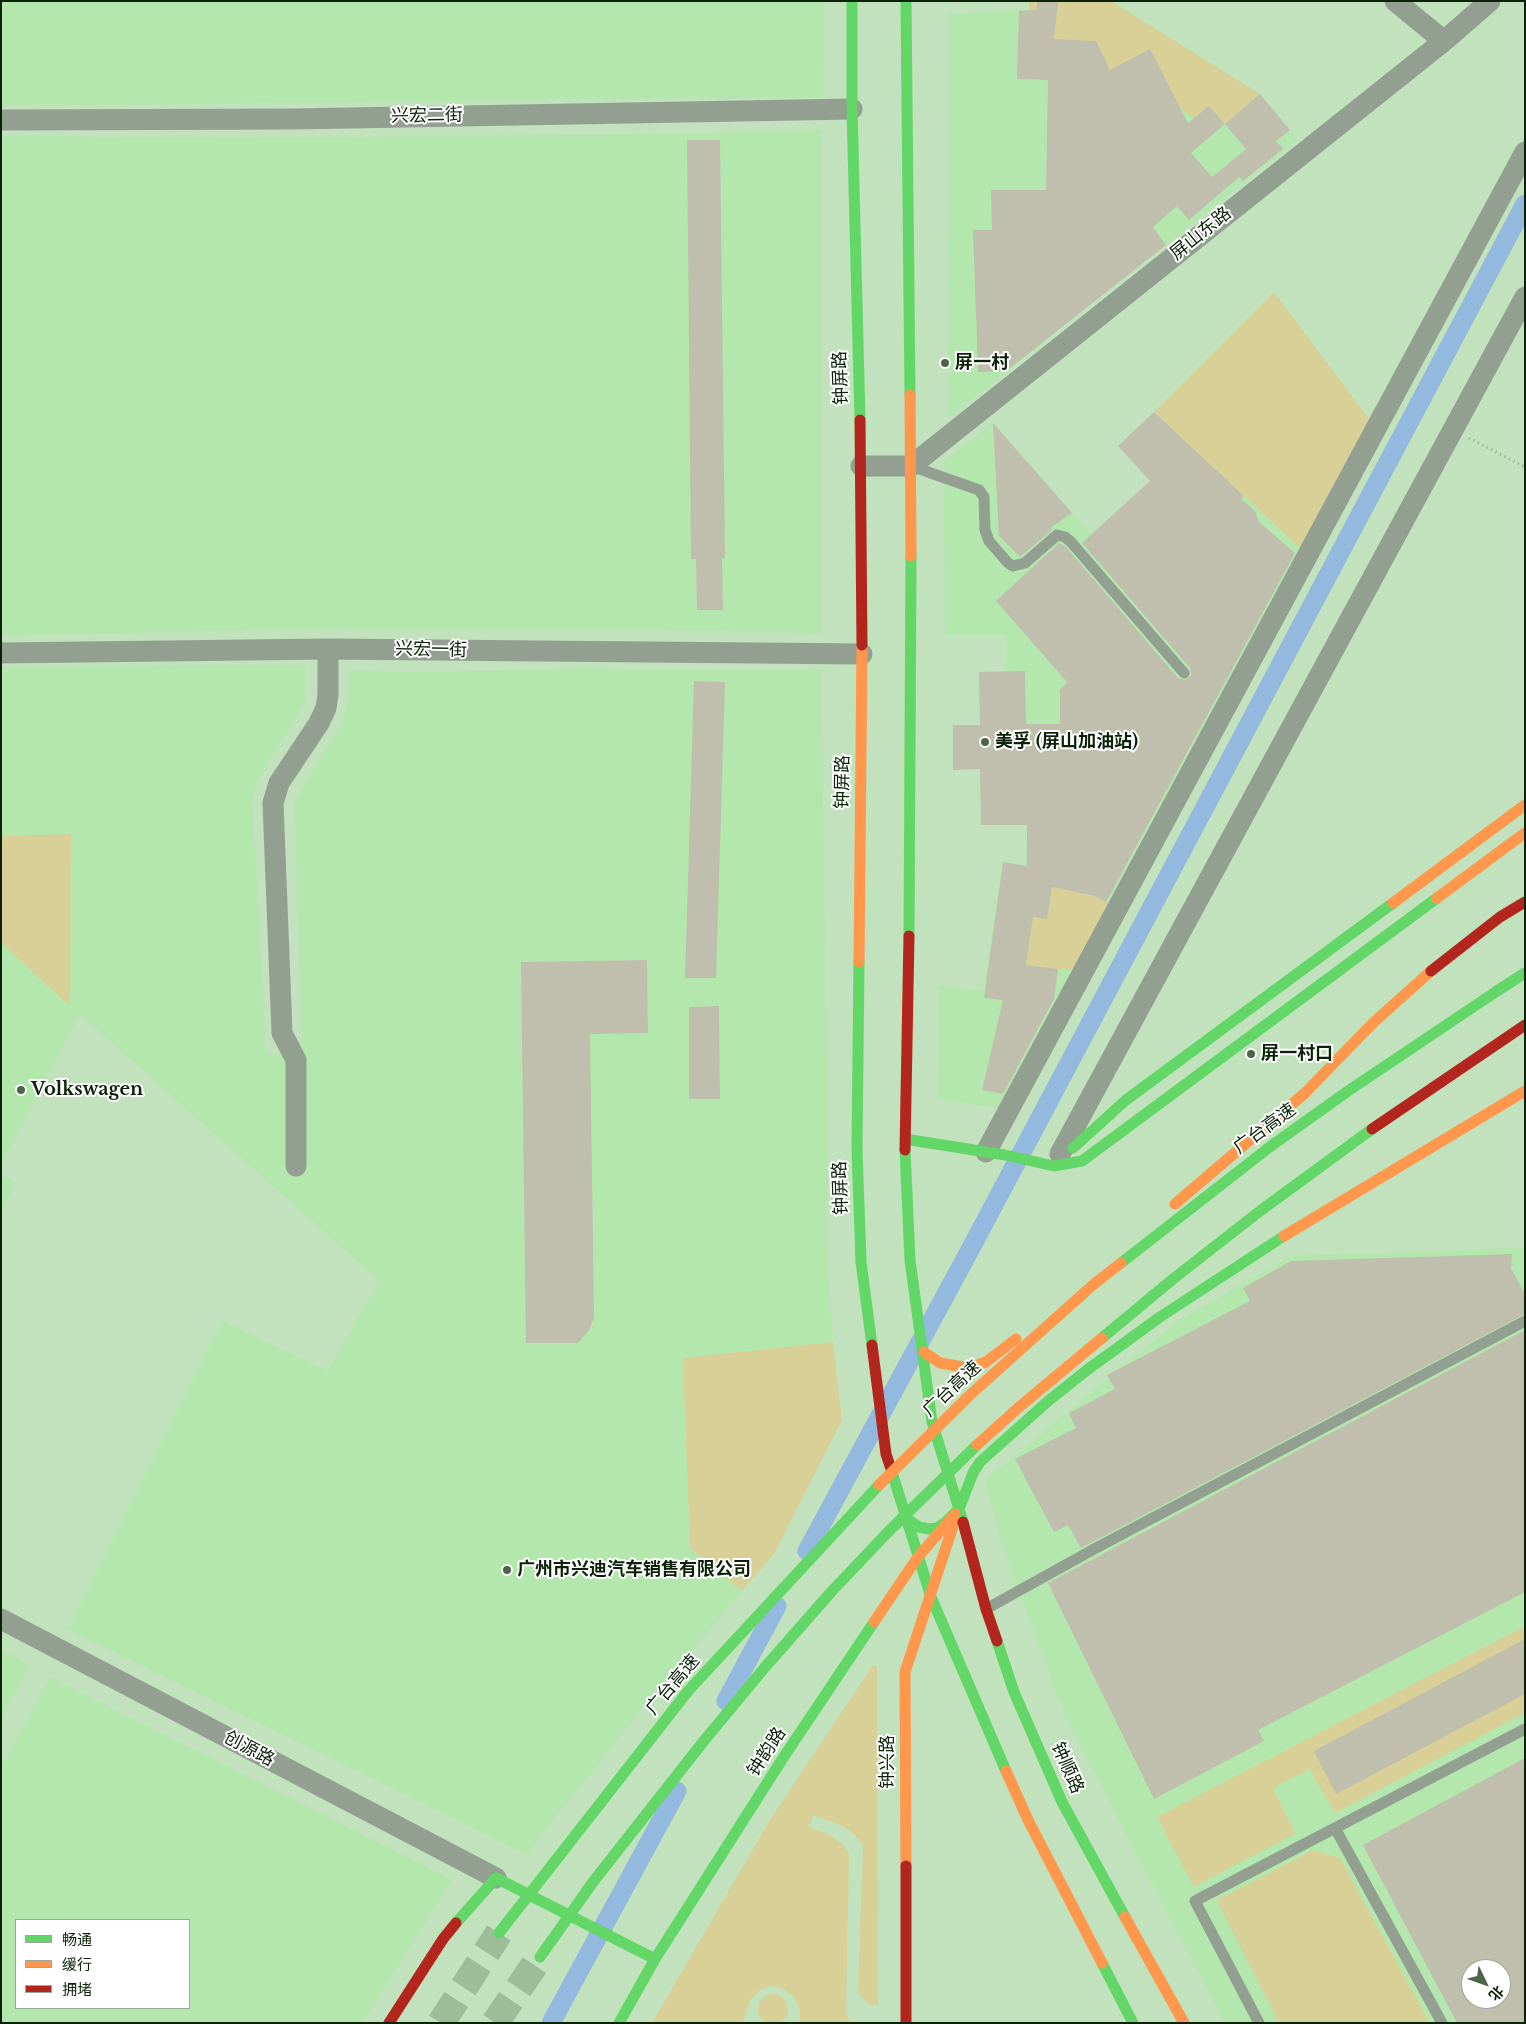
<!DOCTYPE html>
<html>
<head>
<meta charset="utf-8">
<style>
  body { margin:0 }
  #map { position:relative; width:1526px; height:2024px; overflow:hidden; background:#c1e2bc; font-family:"Libre Baskerville","Noto Sans SC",serif }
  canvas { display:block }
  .frame { position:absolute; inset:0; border:2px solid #0b2208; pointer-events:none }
  .legend { position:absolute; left:15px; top:1919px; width:175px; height:90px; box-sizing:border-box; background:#fff; border:1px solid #9da79c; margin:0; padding:6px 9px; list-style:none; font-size:15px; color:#0b2208 }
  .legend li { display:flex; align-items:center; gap:10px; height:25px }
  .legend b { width:25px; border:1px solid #9da79c }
  .north { position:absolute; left:1461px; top:1959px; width:50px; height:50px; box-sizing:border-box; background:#fff; border:1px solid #9da79c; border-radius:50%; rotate:132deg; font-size:14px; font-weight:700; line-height:20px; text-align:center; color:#0b2208 }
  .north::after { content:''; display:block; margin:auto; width:18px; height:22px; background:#4b6547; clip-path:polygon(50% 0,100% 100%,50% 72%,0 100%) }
</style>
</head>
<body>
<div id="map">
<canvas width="1526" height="2024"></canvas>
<div class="frame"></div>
<ul class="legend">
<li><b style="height:6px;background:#63d668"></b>畅通</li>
<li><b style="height:6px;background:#ff974d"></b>缓行</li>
<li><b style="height:6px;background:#b3261e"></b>拥堵</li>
</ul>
<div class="north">北</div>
</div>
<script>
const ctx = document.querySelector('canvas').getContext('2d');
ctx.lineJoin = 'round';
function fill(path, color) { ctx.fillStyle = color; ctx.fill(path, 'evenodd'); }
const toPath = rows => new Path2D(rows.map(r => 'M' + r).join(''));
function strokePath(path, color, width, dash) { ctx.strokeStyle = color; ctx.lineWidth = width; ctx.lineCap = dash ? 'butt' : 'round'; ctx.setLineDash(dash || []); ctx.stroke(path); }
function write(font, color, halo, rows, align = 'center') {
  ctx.font = font + ' "Libre Baskerville","Noto Sans SC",serif'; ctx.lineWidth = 4; ctx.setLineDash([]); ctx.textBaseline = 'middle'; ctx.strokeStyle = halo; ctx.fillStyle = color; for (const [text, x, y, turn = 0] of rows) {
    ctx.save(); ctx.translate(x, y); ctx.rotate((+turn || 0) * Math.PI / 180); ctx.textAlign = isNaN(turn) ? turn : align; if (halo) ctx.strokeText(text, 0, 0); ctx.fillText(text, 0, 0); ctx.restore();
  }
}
fill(toPath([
  [1,1,824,1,823,97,1,106],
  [1029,1,1111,1,1260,94,1297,140,950,417,949,14,1029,9],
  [822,130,822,633,669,630,248,630,1,636,1,136,240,138,664,134],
  [1154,412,1301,549,1003,1109,938,1099,939,986,983,991,1003,862,1026,866,1027,825,1025,671,1006,671,1007,635,945,635,944,462,993,423,1091,534,1150,481,1118,446],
  [306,665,305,700,297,716,257,780,252,802,266,1053,302,1052,295,805,300,791,341,726,348,704,349,671,437,672,587,668,671,670,821,669,828,1151,826,1242,833,1342,683,1358,690,1548,742,1591,633,1719,526,1854,68,1629,222,1321,327,1371,380,1281,80,1014,1,1165,1,943,71,834,1,836,1,667],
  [1,1175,16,1183,1,1213],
  [1525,1248,1525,2023,1225,2023,1065,1716,1003,1546,986,1480,1177,1322,1291,1256],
  [1471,1969,1501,1969,1501,1999,1471,1999],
  [1,1650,30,1665,1,1718],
  [50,1677,452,1880,362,2023,1,2023,1,1767],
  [16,1920,189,1920,189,2008,16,2008]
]), '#b4e7ad');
fill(toPath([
  [1029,1,1111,1,1260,94,1225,124,1209,106,1194,119,1179,106,1110,70,1096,42,1054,39,1029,9],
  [1274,292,1372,423,1301,549,1154,412],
  [71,834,70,1006,1,943,1,836],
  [1052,887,1095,896,1112,905,1076,971,1026,965,1033,917,1047,919],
  [833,1342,842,1420,774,1554,742,1591,690,1548,683,1358],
  [1525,1626,1525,1713,1335,1813,1310,1769,1273,1788,1296,1833,1194,1887,1157,1817],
  [873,1665,877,1666,878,2006,869,2004,861,1997,858,1992,863,1845,854,1834,841,1825,813,1815,809,1827,828,1834,843,1844,849,1854,846,2014,851,2023,800,2023,800,2011,797,2002,792,1995,781,1988,770,1986,760,1990,751,1999,743,2023,652,2023,767,1825],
  [1313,1850,1340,1858,1430,2023,1279,2023,1217,1900],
  '758 2009a15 15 0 1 1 30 0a15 15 0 1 1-30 0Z'
]), '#d8d096');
strokePath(toPath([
  [807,1551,971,1248,1525,204],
  [726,1701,777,1606],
  [551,2023,677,1791]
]), '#93b9df', 19);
fill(toPath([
  [1037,1,1058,1,1054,39,1096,41,1110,70,1150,49,1188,123,1209,106,1225,124,1260,94,1290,130,1276,141,1283,149,1243,181,1239,177,1189,220,1177,206,1153,227,1166,245,1005,372,978,372,973,230,992,230,991,190,1046,190,1048,80,1017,79,1019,11,1037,10],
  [1225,124,1246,149,1212,177,1191,153],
  [687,140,720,140,725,558,722,558,723,610,697,610,696,559,691,559],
  [1154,412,1244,496,1241,499,1255,511,1259,522,1295,553,1106,902,1095,896,1052,887,1047,919,1033,917,1026,965,1058,969,1054,999,1003,1094,982,1090,1003,1000,984,998,1003,862,1027,866,1027,825,981,825,980,769,953,770,953,725,980,725,979,672,1025,671,1026,724,1060,724,1060,690,1067,682,996,601,1059,543,1066,547,1178,678,1185,680,1191,676,1190,668,1082,543,1150,481,1118,446],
  [993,423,1072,513,1050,528,1052,530,1020,557,999,536],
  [694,681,725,682,716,978,685,978],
  [647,960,648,1033,590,1034,594,1318,589,1330,578,1343,526,1343,521,962],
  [719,1006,720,1099,689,1099,689,1007],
  [1512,1254,1511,1268,1525,1294,1525,1314,1081,1548,1068,1525,1054,1532,1015,1459,1076,1428,1069,1413,1115,1389,1107,1375,1250,1301,1243,1288,1291,1261],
  [1525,1330,1525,1592,1258,1730,1264,1741,1154,1799,1048,1583],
  [1525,1639,1525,1694,1336,1794,1314,1751],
  [1525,1758,1525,2023,1457,2023,1363,1845],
  [1471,1969,1501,1969,1501,1999,1471,1999]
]), '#c0bead');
strokePath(toPath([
  [441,2023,499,1933],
  [495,2023,540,1957]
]), '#9dbc98', 28, [28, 14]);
strokePath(toPath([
  [1469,438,1525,467]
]), '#94a392', 3, [1, 4]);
strokePath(toPath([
  [911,466,979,490,984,497,985,530,989,541,1008,563,1013,566,1025,563,1057,535,1065,537,1071,542,1184,673],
  [986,1609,1096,1548,1525,1321],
  [1335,1828,1442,2023],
  [1259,2023,1195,1901,1525,1729]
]), '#939f91', 11);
strokePath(toPath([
  [1395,1,1444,41],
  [1,120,293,119,852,109],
  [861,466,911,466,1444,41,1490,1],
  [1,653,328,649,862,654],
  [986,1152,1525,152],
  [1060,1154,1525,297],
  [296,1166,296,1060,282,1033,273,803,279,783,319,723,326,708,328,695,328,649],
  [1,1619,496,1878]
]), '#939f91', 21);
strokePath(toPath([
  [852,1,852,109,860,420],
  [906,1,910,395],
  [909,936,911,556],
  [859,962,857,1149,861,1262,872,1345],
  [1497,991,1525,973],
  [905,1139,1005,1155,1054,1166,1082,1161,1437,898],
  [1073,1148,1126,1100,1393,903],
  [905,1150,910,1260,932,1422,963,1522],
  [890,1466,931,1597,1006,1771],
  [906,1518,919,1527,929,1529,937,1528,945,1523,959,1509,973,1473,980,1462,1047,1402,1087,1370,1160,1317,1284,1236],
  [997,1641,1014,1692,1062,1802,1125,1917],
  [456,1923,496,1878,655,1959],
  [1102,1963,1133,2023],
  [619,2023,655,1959,783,1758,874,1622]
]), '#63d668', 11);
strokePath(toPath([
  [910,395,911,556],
  [1437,898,1525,833],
  [1393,903,1525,805],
  [859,962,862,645],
  [1175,1204,1305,1093,1373,1023,1431,971],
  [1284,1236,1525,1091],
  [924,1352,940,1363,969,1368,986,1362,1016,1339],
  [874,1622,918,1557,955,1514],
  [1006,1771,1028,1820,1102,1963],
  [906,1866,905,1672,955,1520],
  [1125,1917,1184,2023]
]), '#ff974d', 11);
strokePath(toPath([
  [860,420,862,645],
  [1431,971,1500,917,1525,902],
  [905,1150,909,936],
  [872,1345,886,1454,890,1466],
  [963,1522,986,1609,997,1641],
  [906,1866,906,2023],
  [389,2023,443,1939,456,1923]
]), '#b3261e', 11);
strokePath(toPath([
  [1121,1263,1271,1146,1348,1091,1497,991],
  [1102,1338,1173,1279,1260,1211,1372,1129],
  [499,1933,688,1691,879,1485],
  [540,1957,593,1882,703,1742,766,1666,832,1591,889,1531,977,1445]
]), '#63d668', 11);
strokePath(toPath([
  [977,1445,1018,1408,1102,1338],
  [879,1485,972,1393,1094,1284,1121,1263]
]), '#ff974d', 11);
strokePath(toPath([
  [1372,1129,1525,1025]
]), '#b3261e', 11);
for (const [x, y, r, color] of [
  [945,363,5,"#4b6547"],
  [985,742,5,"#4b6547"],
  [1251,1054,5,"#4b6547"],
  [21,1090,5,"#4b6547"],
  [507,1570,5,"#4b6547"]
]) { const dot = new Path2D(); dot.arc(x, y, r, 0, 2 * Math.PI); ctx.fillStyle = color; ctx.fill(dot); strokePath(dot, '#fff', 2); }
write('18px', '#0b2208', '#fff', [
  ["兴宏二街",427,116,-1],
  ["屏山东路",1201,234,-39],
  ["钟屏路",841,378,-92],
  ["兴宏一街",431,650,1],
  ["钟屏路",843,782,-89],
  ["广台高速",1265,1129,-36],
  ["钟屏路",841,1188,-92],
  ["广台高速",952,1389,-43],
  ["广台高速",673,1685,-50],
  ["创源路",249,1749,28],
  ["钟韵路",767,1752,-57],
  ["钟兴路",888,1762,-90],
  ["钟顺路",1067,1768,66]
]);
write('bold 18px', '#0b2208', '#fff', [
  ["屏一村",955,363],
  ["美孚 (屏山加油站)",995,742],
  ["屏一村口",1261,1054],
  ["Volkswagen",31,1090],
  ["广州市兴迪汽车销售有限公司",517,1570]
], 'left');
</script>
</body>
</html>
